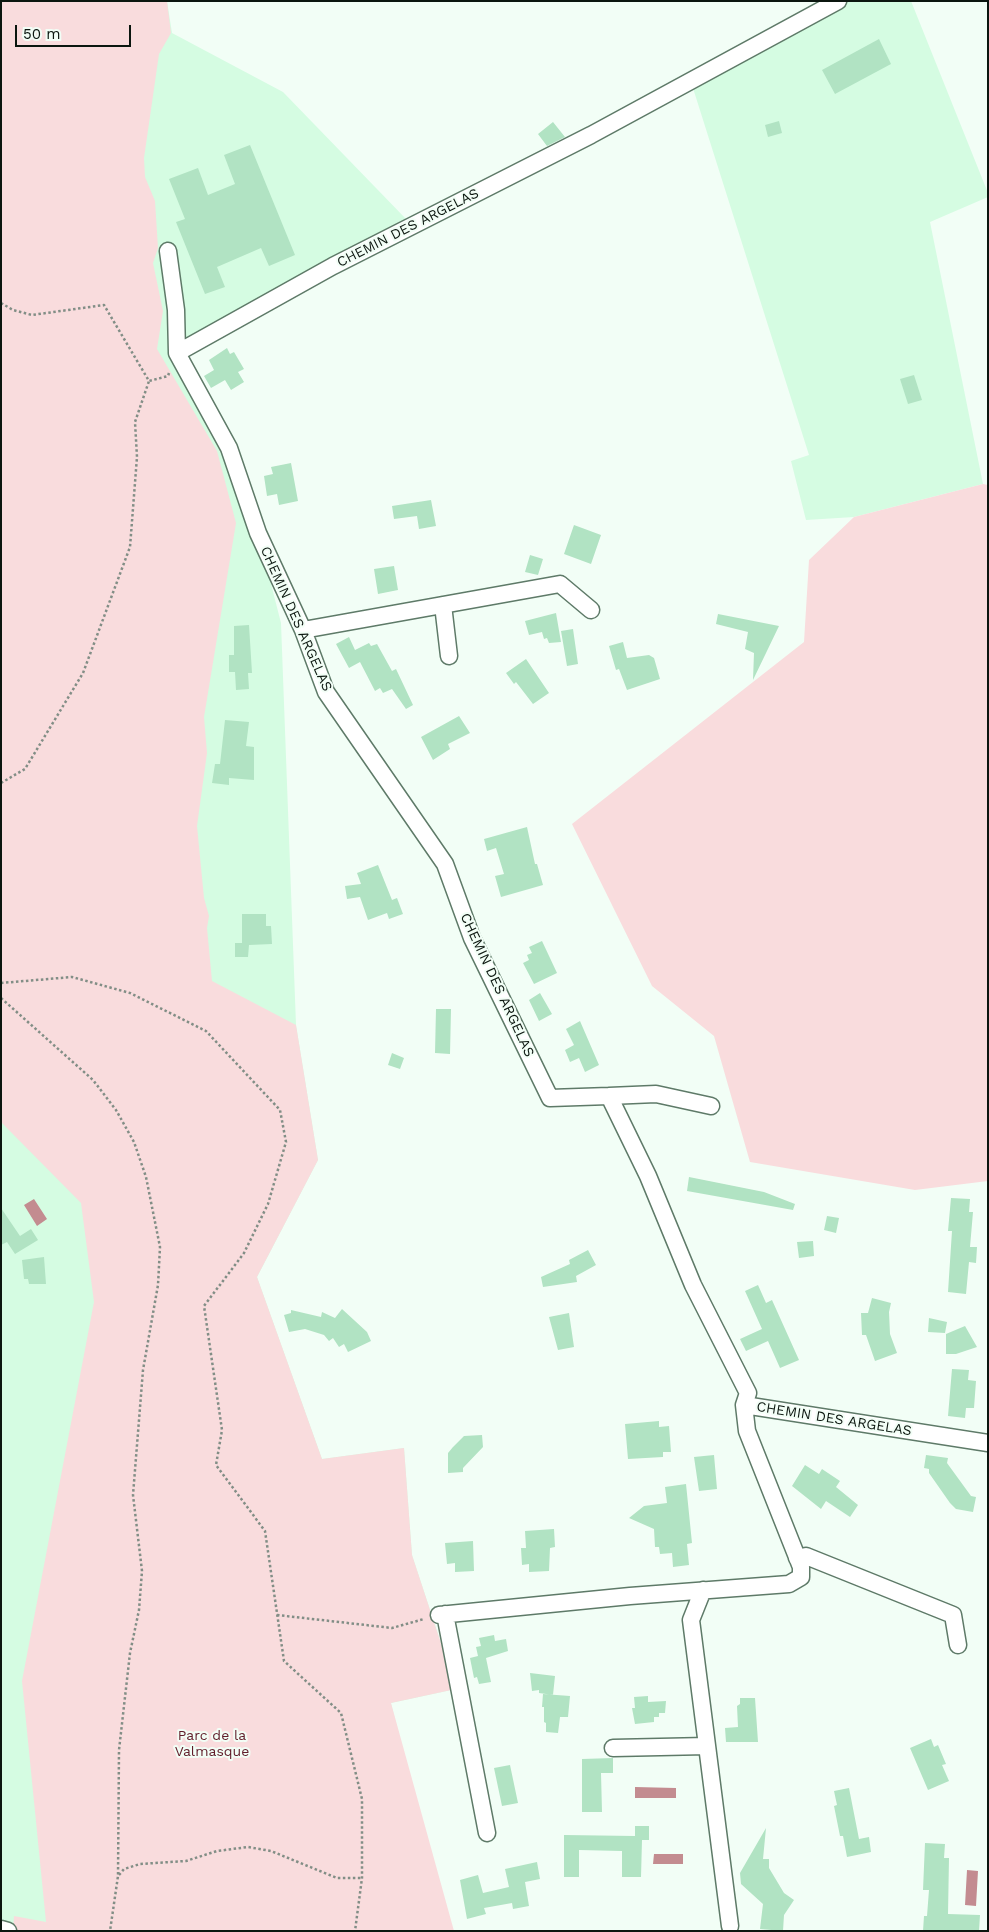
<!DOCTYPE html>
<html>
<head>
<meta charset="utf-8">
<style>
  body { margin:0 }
  #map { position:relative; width:989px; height:1932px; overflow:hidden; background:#f2fef6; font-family:"Work Sans",sans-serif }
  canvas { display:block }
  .frame { position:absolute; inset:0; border:2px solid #0b160f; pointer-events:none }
  .scale { position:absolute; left:15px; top:25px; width:116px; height:22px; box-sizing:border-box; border:2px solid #0b160f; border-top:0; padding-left:6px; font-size:15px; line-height:18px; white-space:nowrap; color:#0b160f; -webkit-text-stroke:4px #f2fef6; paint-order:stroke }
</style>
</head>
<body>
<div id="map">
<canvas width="989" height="1932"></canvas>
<div class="frame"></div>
<div class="scale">50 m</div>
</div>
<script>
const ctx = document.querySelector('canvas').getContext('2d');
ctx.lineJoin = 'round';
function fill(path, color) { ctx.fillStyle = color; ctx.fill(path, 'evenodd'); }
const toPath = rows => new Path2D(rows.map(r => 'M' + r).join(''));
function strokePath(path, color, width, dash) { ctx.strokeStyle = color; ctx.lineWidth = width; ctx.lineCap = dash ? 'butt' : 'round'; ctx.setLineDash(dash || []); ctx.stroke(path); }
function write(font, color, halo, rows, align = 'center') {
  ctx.font = font + ' "Work Sans",sans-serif'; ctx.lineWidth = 4; ctx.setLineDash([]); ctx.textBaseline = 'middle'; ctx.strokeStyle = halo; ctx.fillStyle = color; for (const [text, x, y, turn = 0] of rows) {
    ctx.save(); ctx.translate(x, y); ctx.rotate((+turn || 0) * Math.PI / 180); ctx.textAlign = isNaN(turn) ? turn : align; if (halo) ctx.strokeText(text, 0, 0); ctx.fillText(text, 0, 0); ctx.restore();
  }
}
fill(toPath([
  [1,1,167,1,172,33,283,92,407,220,249,303,181,344,229,448,258,533,281,623,296,1025,318,1160,257,1277,322,1459,404,1448,412,1555,456,1689,391,1703,446,1931,1,1931],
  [832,1,911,1,988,193,988,197,930,222,983,484,854,517,806,520,791,461,809,455,692,85]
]), '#d5fce2');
fill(toPath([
  [1,1,167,1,171,33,159,54,144,158,145,177,155,201,158,248,153,263,163,311,157,349,217,451,236,523,204,717,207,753,197,826,204,898,209,916,207,928,212,981,296,1025,318,1160,257,1277,322,1459,404,1448,412,1555,456,1689,391,1703,454,1931,13,1931,14,1916,46,1922,22,1681,94,1302,81,1203,1,1122],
  [983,484,988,485,988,1181,915,1190,750,1162,714,1036,652,986,572,824,804,642,809,560,854,517]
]), '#f9dcdd');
fill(toPath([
  [34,1199,47,1219,37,1226,24,1205],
  [635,1787,676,1788,676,1798,635,1798],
  [654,1854,683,1854,683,1864,653,1864],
  [967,1870,978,1871,976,1906,965,1905]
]), '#c38c90');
fill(toPath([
  [879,39,891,64,835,94,822,70],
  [779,121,782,133,768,137,765,125],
  [553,122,565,137,547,146,538,134],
  [250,145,295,255,269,266,261,248,217,267,225,287,205,294,176,222,185,219,169,179,198,168,208,195,235,184,224,155],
  [227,348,230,354,234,352,244,369,238,372,244,382,231,390,225,380,211,388,204,376,214,370,209,360],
  [914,375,922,400,908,404,900,379],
  [291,463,298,501,279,505,277,494,267,496,264,476,273,474,271,467],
  [431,500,436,526,419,529,417,516,394,519,392,506],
  [574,525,601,535,591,564,564,554],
  [530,555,543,559,538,575,525,572],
  [394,566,398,590,378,594,374,569],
  [556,613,561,642,549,643,547,638,544,639,542,632,529,635,525,621],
  [718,614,779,626,753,680,754,653,745,649,748,632,716,624],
  [249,625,252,673,248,673,249,689,236,690,235,672,229,672,229,655,234,655,234,626],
  [573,629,578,664,567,666,561,631],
  [349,637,355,650,369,643,371,646,377,644,392,671,396,669,413,705,406,709,392,689,383,693,380,688,375,691,360,662,349,668,336,644],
  [623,642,627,658,649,655,654,658,660,679,627,690,619,669,616,670,609,646],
  [526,659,549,693,533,704,516,682,514,684,506,673],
  [459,716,470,733,448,744,450,749,433,760,421,737],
  [225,720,249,722,246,746,254,747,254,780,229,778,229,785,212,783,215,764,220,764],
  [527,827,535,864,537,864,543,885,501,897,495,876,504,874,496,848,487,851,484,839],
  [378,865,392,900,397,898,403,914,389,919,387,913,368,920,360,897,347,899,345,886,361,884,357,873],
  [242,914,266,914,266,926,271,926,272,944,249,945,248,957,235,957,235,943,242,943],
  [542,941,557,973,534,984,523,963,529,960,527,955,532,953,529,947],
  [540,993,552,1014,539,1021,529,1000],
  [436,1009,451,1009,450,1054,435,1053],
  [580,1021,599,1065,585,1072,579,1058,570,1062,565,1050,574,1045,566,1029],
  [392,1053,404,1058,400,1069,388,1065],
  [689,1177,764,1192,795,1204,793,1210,687,1191],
  [951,1198,970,1199,969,1212,973,1212,970,1247,977,1247,976,1263,969,1262,966,1294,948,1292,952,1231,948,1231],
  [1,1208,20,1236,31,1229,38,1240,15,1254,7,1242,1,1245],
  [827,1216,839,1218,836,1233,824,1230],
  [813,1241,814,1256,799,1258,797,1242],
  [588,1250,596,1265,576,1276,577,1282,543,1287,541,1277,570,1264,569,1260],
  [44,1257,46,1284,29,1284,28,1279,24,1279,22,1260],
  [758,1285,766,1303,772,1300,799,1360,780,1368,768,1341,746,1351,740,1339,762,1329,745,1291],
  [872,1298,891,1303,889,1312,890,1334,897,1353,875,1361,866,1335,862,1335,861,1313,868,1313],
  [342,1309,367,1332,371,1341,348,1352,344,1344,339,1347,333,1338,329,1341,324,1335,305,1329,289,1332,284,1315,291,1313,291,1310,321,1317,322,1312,335,1318],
  [569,1313,574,1347,558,1350,549,1317],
  [929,1318,947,1322,945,1333,928,1332],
  [965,1326,977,1347,956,1354,946,1354,946,1334],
  [952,1369,969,1370,968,1380,976,1381,974,1408,966,1408,965,1418,948,1416],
  [659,1421,659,1427,669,1426,671,1452,663,1452,663,1457,628,1459,625,1424],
  [482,1435,483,1447,463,1468,463,1472,448,1473,448,1453,453,1447,464,1436],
  [714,1455,717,1489,699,1491,694,1457],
  [926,1455,948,1458,947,1463,971,1496,976,1497,973,1512,956,1509,950,1503,929,1473,929,1469,924,1468],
  [805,1465,819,1474,822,1469,840,1481,836,1487,858,1505,850,1517,826,1501,821,1509,792,1486],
  [686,1484,692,1543,687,1544,689,1565,673,1567,672,1553,660,1554,659,1547,655,1547,654,1529,629,1518,644,1506,667,1503,665,1487],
  [554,1529,555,1547,550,1548,549,1571,529,1572,529,1564,522,1565,521,1548,526,1548,525,1531],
  [473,1541,474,1571,455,1572,455,1563,447,1564,445,1543],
  [494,1635,495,1641,506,1639,508,1651,486,1658,491,1682,479,1684,477,1677,474,1678,470,1658,478,1656,476,1647,481,1646,479,1638],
  [530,1673,555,1676,553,1695,539,1693,539,1690,532,1691],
  [543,1694,570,1696,568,1717,560,1717,558,1733,546,1732,546,1723,544,1722,544,1707,542,1707],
  [648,1696,648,1702,666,1701,665,1713,659,1713,659,1717,654,1717,654,1722,635,1724,632,1708,635,1708,634,1697],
  [740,1698,755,1698,758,1742,726,1742,725,1728,738,1727,737,1706,740,1704],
  [931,1739,934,1747,938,1745,946,1764,942,1765,949,1781,928,1790,910,1748],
  [613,1758,613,1773,601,1773,602,1812,582,1812,582,1759],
  [510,1765,518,1803,502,1806,494,1768],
  [849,1788,859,1839,869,1837,871,1852,847,1857,843,1836,840,1836,834,1806,837,1805,834,1791],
  [635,1826,649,1826,649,1840,642,1840,641,1877,622,1877,622,1851,579,1850,579,1877,564,1877,564,1835,635,1836],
  [766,1828,763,1859,769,1859,769,1868,784,1893,794,1900,784,1915,783,1931,760,1929,763,1904,741,1884,740,1873],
  [925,1843,945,1844,944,1858,949,1858,948,1914,980,1915,979,1931,923,1931,924,1916,927,1916,929,1890,923,1890],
  [537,1862,540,1879,525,1882,529,1906,513,1909,512,1903,484,1908,486,1914,467,1919,460,1880,478,1875,483,1893,509,1887,505,1869]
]), '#b1e3c3');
const minor = toPath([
  [838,1,591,135,333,266,177,353,229,448,258,533,303,630,326,692,445,864,472,938,550,1098,609,1096,648,1176,693,1285,748,1393,744,1405,988,1443],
  [168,251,176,310,177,353],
  [443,605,449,656],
  [303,630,560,584,591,610],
  [609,1096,656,1094,711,1106],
  [797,1558,806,1556,953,1615,958,1645],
  [703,1590,691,1620,730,1926],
  [445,1614,487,1833],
  [439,1615,630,1596,789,1584,801,1577,801,1567,747,1431,744,1405],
  [613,1748,707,1746],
  [1,1929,8,1931]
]);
strokePath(minor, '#5e7a68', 19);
strokePath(toPath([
  [1,303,13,310,32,315,104,305,149,381,168,376,169,373],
  [1,783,25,769,83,673,130,547,137,457,135,422,149,381],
  [1,983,72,977,130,993,206,1031,280,1110,286,1142,268,1204,244,1253,204,1306,222,1430,216,1465,265,1531,284,1661,341,1713,362,1799,362,1878,355,1931],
  [1,998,93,1080,116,1110,134,1142,146,1177,160,1247,158,1285,143,1370,133,1495,142,1571,139,1610,130,1653,119,1750,118,1876,110,1931],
  [277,1615,392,1628,424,1619],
  [119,1875,124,1869,140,1864,186,1861,217,1851,248,1847,271,1851,337,1878,362,1878]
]), '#828e86', 2.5, [2.5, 2.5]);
strokePath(minor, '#fff', 16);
write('14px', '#0b160f', '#f2fef6', [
  ["CHEMIN DES ARGELAS",408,228,-27],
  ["CHEMIN DES ARGELAS",296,619,66],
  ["CHEMIN DES ARGELAS",497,985,65],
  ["CHEMIN DES ARGELAS",834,1419,9]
]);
write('14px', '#601c29', '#f2fef6', [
  ["Parc de la",212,1736],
  ["Valmasque",212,1752]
]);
</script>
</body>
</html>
